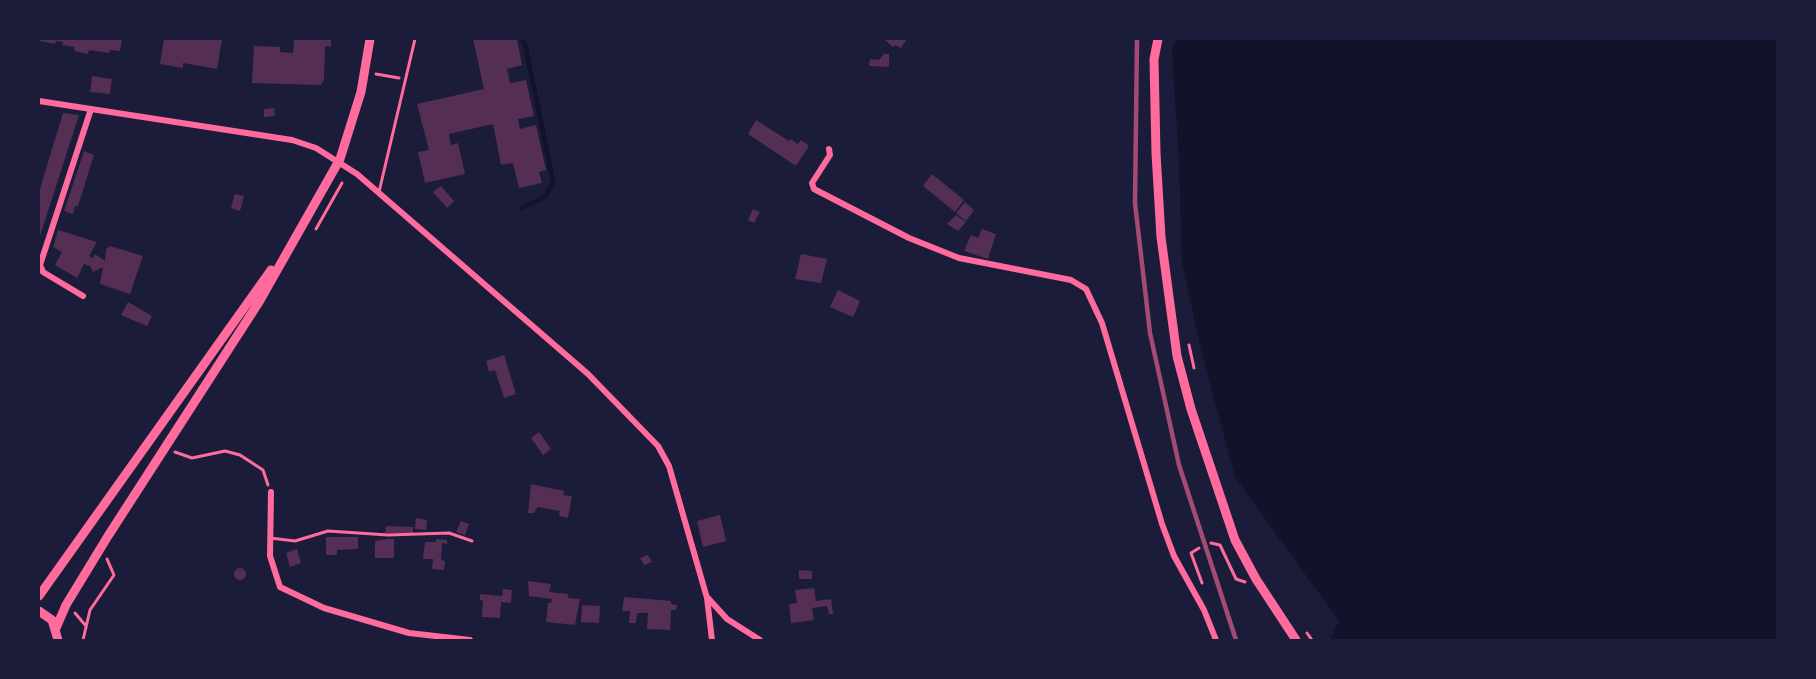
<!DOCTYPE html>
<html>
<head>
<meta charset="utf-8">
<style>
  body { margin:0 }
  #map { position:relative; width:1816px; height:679px; overflow:hidden; background:#1b1b3a; font-family:"Roboto Condensed",sans-serif }
  canvas { display:block }
  .frame { position:absolute; inset:0; border:40px solid #1b1b3a; pointer-events:none }
</style>
</head>
<body>
<div id="map">
<canvas width="1816" height="679"></canvas>
<div class="frame"></div>
</div>
<script>
const ctx = document.querySelector('canvas').getContext('2d');
ctx.lineJoin = 'round';
function fill(path, color) { ctx.fillStyle = color; ctx.fill(path, 'evenodd'); }
const toPath = rows => new Path2D(rows.map(r => 'M' + r).join(''));
function strokePath(path, color, width, dash) { ctx.strokeStyle = color; ctx.lineWidth = width; ctx.lineCap = dash ? 'butt' : 'round'; ctx.setLineDash(dash || []); ctx.stroke(path); }
fill(toPath([
  [1176,39,1777,39,1777,640,1330,640,1339,621,1235,477,1202,354,1182,262,1179,162,1172,49]
]), '#12122b');
strokePath(toPath([
  [521,39,525,44,553,181,546,196,522,208]
]), '#12122b', 4.5);
fill(toPath([
  [41,39,122,39,120,51,110,50,109,53,89,50,88,54,74,51,75,47,62,45,63,42,56,41,55,44,40,41],
  [164,39,222,39,217,69,183,63,183,68,160,64],
  [294,39,331,39,331,47,325,46,324,80,321,85,252,83,254,46,280,47,280,52,293,53],
  [473,39,517,39,522,65,507,69,510,83,526,80,534,116,518,119,520,129,536,125,546,170,539,172,542,183,519,188,513,163,501,165,493,124,449,134,451,145,458,143,465,174,425,183,418,152,429,150,417,104,484,89],
  [884,39,907,39,901,48,895,45,893,47],
  [884,54,889,54,889,67,869,66,870,59,879,60],
  [92,76,112,79,110,94,90,92],
  [274,108,275,116,264,117,264,109],
  [63,113,79,115,39,239,39,192],
  [756,120,789,141,790,139,798,144,801,140,809,146,796,166,748,134],
  [84,151,94,155,78,206,75,206,73,214,64,211],
  [932,174,964,200,955,212,923,186],
  [441,186,454,201,447,208,433,192],
  [235,194,244,196,240,211,231,208],
  [965,202,974,210,966,221,956,213],
  [753,209,760,212,754,223,748,220],
  [956,215,966,222,958,231,947,224],
  [982,229,996,234,988,259,964,251,971,235,978,238],
  [58,230,97,242,89,256,93,258,95,254,105,261,106,249,110,246,143,256,130,294,100,284,103,267,93,272,90,266,84,264,77,278,55,265,62,252,53,247],
  [801,254,827,259,821,283,795,279],
  [838,290,860,301,853,317,830,307],
  [128,302,152,316,147,326,121,315],
  [504,355,516,394,504,398,495,370,489,372,486,361],
  [539,432,551,449,543,455,531,438],
  [531,484,564,491,563,495,572,496,568,518,559,516,560,511,538,507,534,513,528,513],
  [720,515,726,541,703,547,697,521],
  [416,518,427,520,426,530,415,529],
  [461,521,469,524,465,535,456,532],
  [386,526,413,527,413,533,385,533],
  [326,537,358,537,358,549,337,550,337,555,326,555],
  [388,539,394,539,394,558,375,558,375,541],
  [436,539,447,540,447,544,442,543,441,560,445,561,444,570,432,569,433,559,423,559,425,542,436,542],
  [297,549,301,563,290,567,286,553],
  [648,555,652,562,644,565,640,558],
  '234 574a6 6 0 1 1 12 0a6 6 0 1 1-12 0Z',
  [799,570,812,571,812,579,799,579],
  [528,581,551,584,549,592,568,594,568,598,580,599,575,625,546,622,548,603,551,603,552,599,529,596],
  [814,588,816,601,831,599,833,614,829,614,827,606,812,608,814,620,791,623,789,604,797,603,795,590],
  [503,589,512,590,511,603,501,602,500,618,482,617,483,601,480,600,480,594,502,596],
  [624,597,671,601,671,604,677,605,676,610,671,610,670,630,647,629,648,613,637,613,636,623,629,623,630,611,622,611],
  [582,605,600,606,599,623,581,622]
]), '#542f53');
strokePath(toPath([
  [376,74,399,78],
  [316,229,342,183],
  [1189,345,1194,368],
  [175,452,192,458,225,451,240,455,263,470,268,485],
  [1211,543,1220,545,1236,579,1245,582],
  [1199,548,1191,553,1202,583],
  [75,613,86,626],
  [1307,633,1312,640],
  [83,640,90,610,114,575,107,559]
]), '#ff6b9d', 3);
strokePath(toPath([
  [379,192,415,39],
  [270,538,295,541,328,531,388,535,449,533,472,541]
]), '#ff6b9d', 3);
strokePath(toPath([
  [39,101,292,140,316,148,357,174,588,374,658,446,669,466,707,598,712,640],
  [829,149,830,155,812,183,814,189,909,238,959,258,1071,280,1086,289,1102,323,1162,524,1174,556,1204,610,1216,640],
  [83,296,43,272,40,265,91,109],
  [271,492,270,556,280,587,324,608,409,633,470,640],
  [708,598,727,619,760,640]
]), '#ff6b9d', 6);
strokePath(toPath([
  [1158,39,1154,59,1156,153,1161,237,1177,356,1191,409,1235,540,1256,579,1296,640],
  [39,596,271,270],
  [39,611,52,620,58,640],
  [56,628,66,605,108,536,259,302,340,159,361,92,370,39]
]), '#ff6b9d', 9);
strokePath(toPath([
  [1137,39,1135,203,1150,333,1179,465,1236,640]
]), '#a44b75', 4.5);
</script>
</body>
</html>
